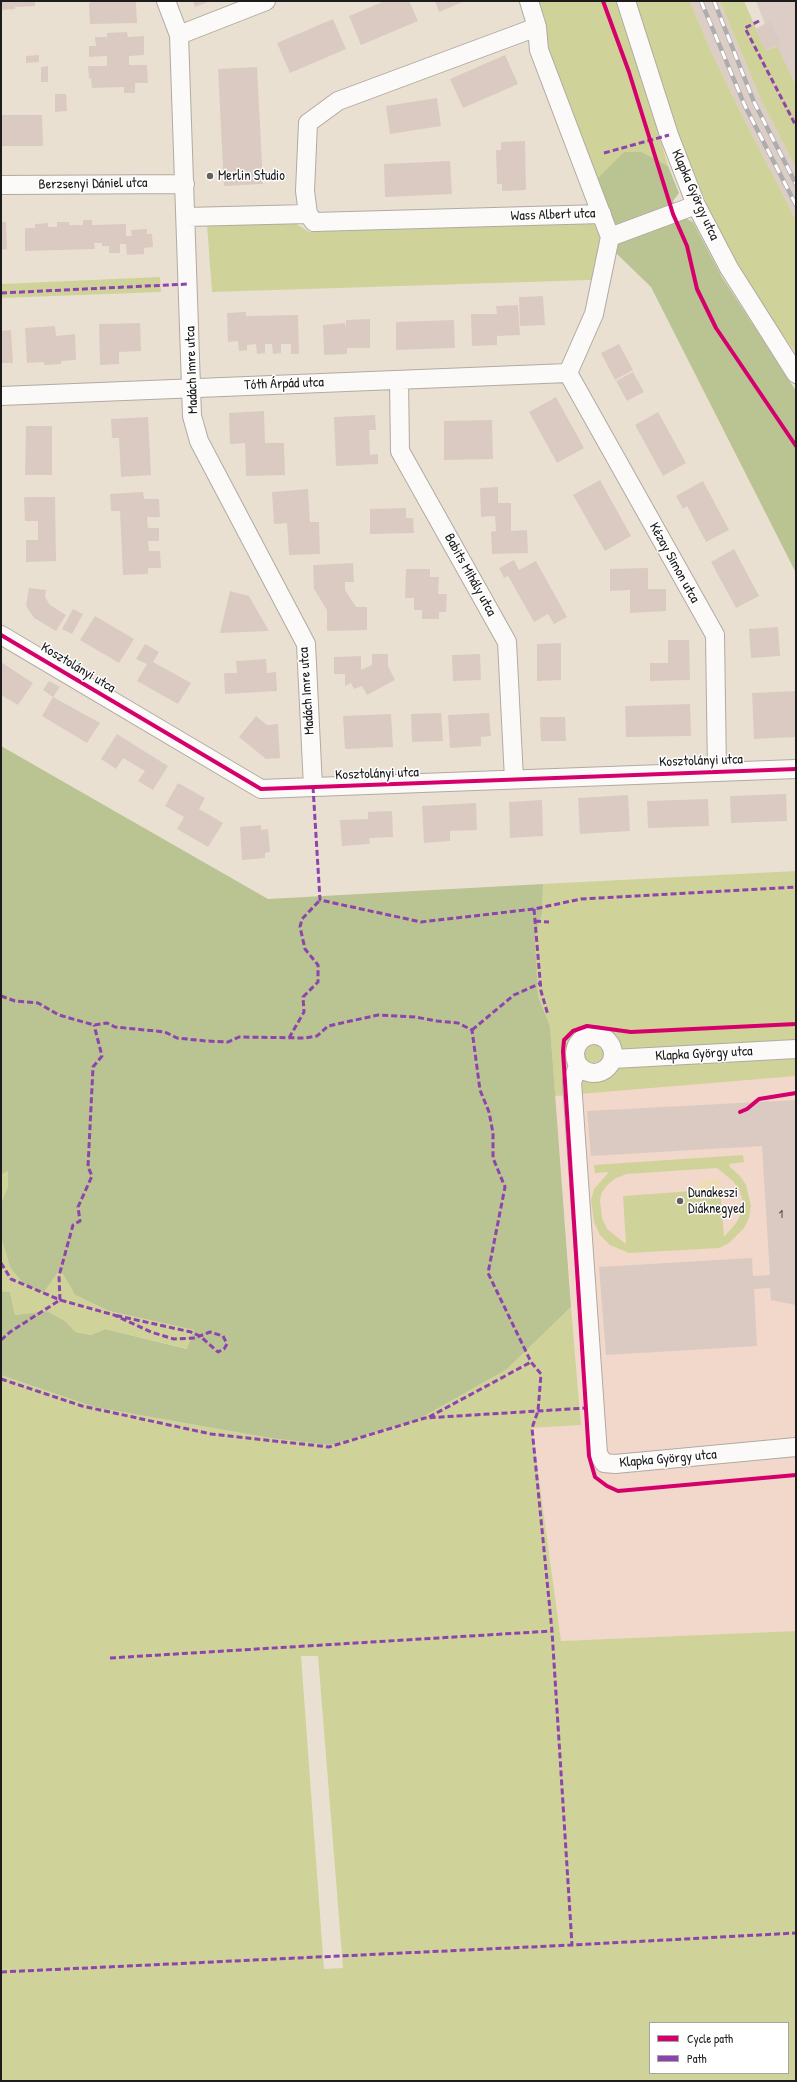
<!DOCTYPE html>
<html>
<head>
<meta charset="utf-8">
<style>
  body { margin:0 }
  #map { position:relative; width:797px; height:2082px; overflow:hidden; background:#eae0d2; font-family:"Patrick Hand",sans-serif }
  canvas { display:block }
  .frame { position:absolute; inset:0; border:2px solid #1c1c1c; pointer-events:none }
  .legend { position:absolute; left:649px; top:2022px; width:140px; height:52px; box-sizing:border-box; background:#fff; border:1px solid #a4a4a4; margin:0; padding:5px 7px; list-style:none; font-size:12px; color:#1c1c1c }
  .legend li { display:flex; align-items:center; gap:8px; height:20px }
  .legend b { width:20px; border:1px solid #a4a4a4 }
</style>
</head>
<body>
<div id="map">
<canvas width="797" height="2082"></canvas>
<div class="frame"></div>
<ul class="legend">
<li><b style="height:5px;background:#d6006c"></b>Cycle path</li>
<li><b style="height:5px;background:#8e44ad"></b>Path</li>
</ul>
</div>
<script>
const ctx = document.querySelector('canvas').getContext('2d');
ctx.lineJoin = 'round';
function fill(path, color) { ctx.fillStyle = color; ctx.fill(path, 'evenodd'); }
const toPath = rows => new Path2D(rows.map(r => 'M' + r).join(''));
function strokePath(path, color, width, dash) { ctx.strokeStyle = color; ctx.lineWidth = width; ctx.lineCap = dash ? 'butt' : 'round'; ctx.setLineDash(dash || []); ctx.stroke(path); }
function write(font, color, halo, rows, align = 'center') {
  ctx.font = font + ' "Patrick Hand",sans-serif'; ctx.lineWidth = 3; ctx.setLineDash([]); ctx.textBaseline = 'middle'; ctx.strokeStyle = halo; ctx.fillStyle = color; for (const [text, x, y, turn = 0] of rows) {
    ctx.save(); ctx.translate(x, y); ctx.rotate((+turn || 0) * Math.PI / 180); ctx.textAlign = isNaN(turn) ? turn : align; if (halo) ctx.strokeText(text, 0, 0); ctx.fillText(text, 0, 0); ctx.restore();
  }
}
fill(toPath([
  [796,894,796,1631,561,1641,532,1428,581,1425,550,1026]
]), '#f1d8ca');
fill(toPath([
  [690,1,720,1,761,100,796,168,796,220,745,121,710,49],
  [756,1,796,1,796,85,765,24]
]), '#dccec6');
fill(toPath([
  [538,1,617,1,640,68,668,166,642,152,596,180,547,51,545,18],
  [635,1,690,1,710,49,745,121,796,220,796,353,733,265,678,137],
  [720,1,744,1,766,51,777,46,796,85,796,168,761,100],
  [610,218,617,254,591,280,212,292,207,225,295,223,309,232],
  [160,277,161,292,1,298,1,284],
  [796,871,796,1076,555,1096,550,1026,538,996,536,967,535,938,542,914,543,884],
  [743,1155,744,1162,729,1164,730,1167,740,1176,746,1185,751,1206,749,1218,744,1228,729,1243,719,1248,629,1253,610,1245,600,1235,594,1222,591,1200,594,1189,609,1172,595,1173,594,1165],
  [717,1168,733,1181,739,1189,742,1198,742,1211,737,1222,724,1237,720,1189,623,1196,626,1244,607,1229,602,1218,600,1200,602,1192,608,1184,616,1178,627,1174],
  [8,1171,8,1186,1,1204,1,1175],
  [1,1237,10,1267,60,1269,75,1295,109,1311,194,1330,188,1349,105,1329,91,1335,74,1332,65,1321,47,1311,15,1315,10,1292,1,1291],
  [571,1307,581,1425,532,1428,561,1641,796,1631,796,2081,1,2081,1,1375,94,1407,270,1438,328,1445,507,1369],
  [301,1656,318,1656,343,1968,324,1969],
  [650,2023,788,2023,788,2073,650,2073]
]), '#d0d399');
fill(toPath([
  [624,152,642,152,668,166,679,193,673,201,681,216,693,222,722,277,796,391,796,573,651,287,617,254,610,218,596,180],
  [1,746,268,899,543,884,542,914,535,938,538,996,550,1026,571,1307,507,1369,415,1421,328,1445,270,1438,94,1407,1,1375,1,1291,10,1292,15,1315,47,1311,65,1321,75,1332,91,1335,105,1329,187,1349,194,1330,109,1311,75,1295,60,1269,43,1293,24,1284,10,1267,1,1237,1,1204,8,1186,8,1171,1,1175]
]), '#bac392');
fill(toPath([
  [720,1179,721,1187,699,1189,698,1181]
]), '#ecddb5');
fill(toPath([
  [1,1,35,1,35,6,15,7,15,9,1,10],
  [97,1,134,1,136,3,137,23,90,24,89,3],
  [193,1,210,1,195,7],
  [385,1,409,1,418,21,361,45,349,16],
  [435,1,465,1,439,12],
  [333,19,346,49,290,73,277,43],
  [770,21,781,43,766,51,755,29],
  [127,32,128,37,144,36,144,55,129,56,129,65,147,65,148,83,135,83,135,93,124,93,124,87,92,88,91,78,89,79,88,66,107,66,107,56,89,57,89,46,96,46,95,37,107,37,107,33],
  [39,55,39,62,26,63,26,56],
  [505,55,518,84,463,108,450,79],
  [48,66,48,82,41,82,41,67],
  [257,67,263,184,224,186,218,69],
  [55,94,66,94,67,111,55,112],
  [437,98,441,126,390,134,386,106],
  [1,115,42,115,43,146,1,146],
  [525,141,526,190,502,191,502,184,497,184,496,150,501,150,501,142],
  [450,161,452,194,385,197,384,164],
  [83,220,92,220,92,225,126,224,126,236,132,236,131,230,147,229,147,234,152,234,153,247,144,248,144,254,127,255,126,244,120,244,120,253,109,253,109,246,102,246,102,243,94,243,95,249,25,251,25,228,35,228,35,224,48,223,48,227,57,227,57,222,69,222,69,225,83,225],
  [1,222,6,222,7,249,1,250],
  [543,296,545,325,520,326,519,297],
  [518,305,520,335,497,336,497,345,472,346,471,314,497,314,496,306],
  [246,312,246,316,298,315,299,354,291,354,291,344,281,344,281,353,273,354,272,344,265,344,265,353,257,354,256,344,247,345,247,350,239,351,238,341,228,342,227,313],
  [370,319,370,348,347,348,347,354,324,355,323,325,345,323,346,328,346,320],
  [454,320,455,348,396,350,396,322],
  [140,323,141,351,119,352,119,364,100,365,99,324],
  [55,326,56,336,75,334,76,360,61,361,61,364,44,365,44,362,27,363,25,328],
  [11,330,13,363,1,363,1,331],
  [619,344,633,370,615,380,601,353],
  [633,372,644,392,627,401,616,381],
  [556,397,584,448,557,463,529,412],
  [264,411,265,443,284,443,285,475,246,476,245,443,230,444,229,413],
  [658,412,686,463,663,476,635,425],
  [375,415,376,430,369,430,370,455,378,454,378,464,336,466,334,417],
  [148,417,151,475,121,477,119,438,112,438,111,419],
  [492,420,493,459,444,460,444,421],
  [26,426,52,426,52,475,25,475],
  [600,480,631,536,605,551,573,495],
  [703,481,729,530,706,542,687,506,683,509,676,496],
  [498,487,498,503,511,503,511,531,527,530,528,553,492,554,491,532,496,531,495,516,481,517,480,488],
  [308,489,310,522,319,522,320,554,289,555,287,523,274,524,272,492],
  [143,492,144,499,159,499,160,517,147,517,148,528,159,528,159,541,148,541,149,551,160,551,161,568,148,568,148,574,123,575,120,511,111,511,110,494],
  [24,497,55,497,56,561,26,562,26,540,38,540,38,521,25,521],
  [406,508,406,518,413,518,414,533,370,534,370,509],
  [734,549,759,596,736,608,711,562],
  [514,560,519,570,536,561,567,617,554,624,548,614,534,622,508,576,504,578,499,568],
  [353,563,354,582,345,582,345,590,356,607,367,607,367,630,327,631,327,610,314,589,313,565],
  [648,568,648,589,666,589,666,611,630,613,630,590,610,591,610,569],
  [406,569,430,569,430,577,439,577,438,594,447,594,446,612,439,612,439,619,422,619,422,610,414,610,414,598,405,598],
  [29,588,46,590,45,597,50,605,66,615,56,631,34,618,26,606],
  [230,591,249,596,269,631,220,633],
  [73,609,83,614,72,634,62,629],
  [95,616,134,639,119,663,80,640],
  [778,627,780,656,751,658,749,629],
  [668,640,689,640,690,680,650,681,650,663,668,663],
  [561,643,561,680,537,681,537,644],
  [145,644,159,652,153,662,191,683,178,704,137,681,147,664,136,659],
  [372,654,388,654,388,666,395,680,367,695,362,686,354,689,351,683,345,686,345,674,334,674,334,657,361,656,361,670,372,665],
  [480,654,481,680,453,681,452,655],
  [266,659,267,673,276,672,277,691,225,694,224,673,237,673,236,661],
  [1,662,33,683,18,705,1,695],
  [49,681,60,687,53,697,100,723,87,743,42,716,53,697,43,690],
  [796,691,796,737,754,739,752,693],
  [690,704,691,736,626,737,625,706],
  [441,713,443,741,412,742,411,714],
  [489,713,491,736,481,737,481,746,450,748,448,715],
  [391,714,393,747,345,749,343,716],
  [256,716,267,725,278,724,280,758,266,759,239,737],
  [540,717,565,717,566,741,541,741],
  [117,734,168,766,153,790,138,781,145,771,123,758,116,769,101,759],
  [178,783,205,798,199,809,223,823,208,847,177,829,184,817,165,806],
  [786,794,787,821,731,823,730,796],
  [628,795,630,831,580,834,578,798],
  [708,799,709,826,648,828,647,801],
  [542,800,543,836,510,838,509,802],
  [476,803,477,830,450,831,450,841,424,843,422,806],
  [392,811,393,837,369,838,370,844,342,846,340,820,368,819,368,812],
  [261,825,261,830,268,829,270,852,265,853,265,858,242,860,240,827],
  [796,1100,796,1305,771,1300,770,1288,754,1289,757,1346,606,1355,599,1267,752,1258,753,1276,770,1275,762,1146,591,1156,587,1111]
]), '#dbcac1');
const minor = toPath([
  [166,1,179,35,192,416,199,441,306,644,313,787],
  [529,1,537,27,539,50,610,237,594,314,568,373],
  [626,1,669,135,696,205,729,268,796,374],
  [537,27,338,101,308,123,305,191,308,214,314,222,602,214],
  [179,35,266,1],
  [1,185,185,184],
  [186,217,308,214],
  [610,237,696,205],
  [568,373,715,635,717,772],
  [399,380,400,451,507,642,514,779],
  [1,396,568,373],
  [1,635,261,789,796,769],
  '575 1054a19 19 0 1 1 38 0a19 19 0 1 1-38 0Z',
  [613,1059,796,1049],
  [578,1066,572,1082,598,1454,604,1463,615,1464,796,1447]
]);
strokePath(minor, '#b0aaa1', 20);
strokePath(minor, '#fcfaf8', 18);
const rail = toPath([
  [701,1,745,106,796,205],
  [714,1,754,102,796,184]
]);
strokePath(rail, '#aeadab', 4.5);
strokePath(rail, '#fff', 3, [9]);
strokePath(toPath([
  [759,21,745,28,796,126],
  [604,153,669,135],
  [1,293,189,284],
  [313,787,320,900,421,922,534,909,581,899,796,887],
  [534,909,541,991,548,1015],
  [535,921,549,922],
  [1,996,15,1001,38,1003,59,1015,94,1025,107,1023,115,1027,165,1032,177,1038,206,1041,228,1042,239,1037,305,1038,317,1036,328,1026,378,1015,415,1017,437,1021,458,1023,472,1030,480,1090,489,1112,493,1133,493,1158,505,1187,488,1273,531,1362,541,1374,538,1411,532,1428,552,1631,572,1945],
  [472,1030,514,995,541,983],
  [289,1038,304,1012,303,997,318,982,318,965,305,949,300,927,302,919,320,900],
  [1,1263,11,1279,60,1300,59,1276,73,1225,80,1221,78,1207,92,1176,88,1167,93,1067,102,1056,94,1025],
  [1,1340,10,1332,60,1300,114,1315,151,1332,174,1339,195,1338,210,1332,223,1336,227,1344,224,1349,218,1352,200,1336,191,1332,114,1315],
  [1,1379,82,1406,211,1434,329,1447,425,1418,586,1408],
  [429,1417,531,1362],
  [110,1658,552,1631],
  [1,1972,572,1945,796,1933]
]), '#8e44ad', 3, [6, 3]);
strokePath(toPath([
  [603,1,629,72,673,214,687,246,697,289,716,328,796,446],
  [1,635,261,789,796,769],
  [796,1024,631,1032,587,1026,573,1031,564,1040,563,1051,589,1456,595,1477,607,1486,618,1491,796,1475],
  [740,1112,747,1109,759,1099,796,1093]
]), '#d6006c', 4);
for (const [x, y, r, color] of [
  [210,176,4,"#64615c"],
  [680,1201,4,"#64615c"]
]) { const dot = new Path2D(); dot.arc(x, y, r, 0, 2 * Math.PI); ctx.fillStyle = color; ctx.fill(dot); strokePath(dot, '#fff', 1.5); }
write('12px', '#4d4846', null, [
  ["1",781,1215]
]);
write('14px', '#1c1c1c', '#fff', [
  ["Merlin Studio",218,176],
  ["Dunakeszi",688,1193],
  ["Diáknegyed",688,1209]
], 'left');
write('14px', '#1c1c1c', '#fff', [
  ["Berzsenyi Dániel utca",93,184,-1],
  ["Klapka György utca",695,195,66],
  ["Wass Albert utca",553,215,-2],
  ["Madách Imre utca",192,370,-92],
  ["Tóth Árpád utca",284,384,-2],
  ["Kézay Simon utca",674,563,61],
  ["Babits Mihály utca",470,575,61],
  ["Kosztolányi utca",78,668,31],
  ["Madách Imre utca",307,691,-94],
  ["Kosztolányi utca",701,761,-2],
  ["Kosztolányi utca",377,774,-2],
  ["Klapka György utca",704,1054,-3],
  ["Klapka György utca",668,1459,-5]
]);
</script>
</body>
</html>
